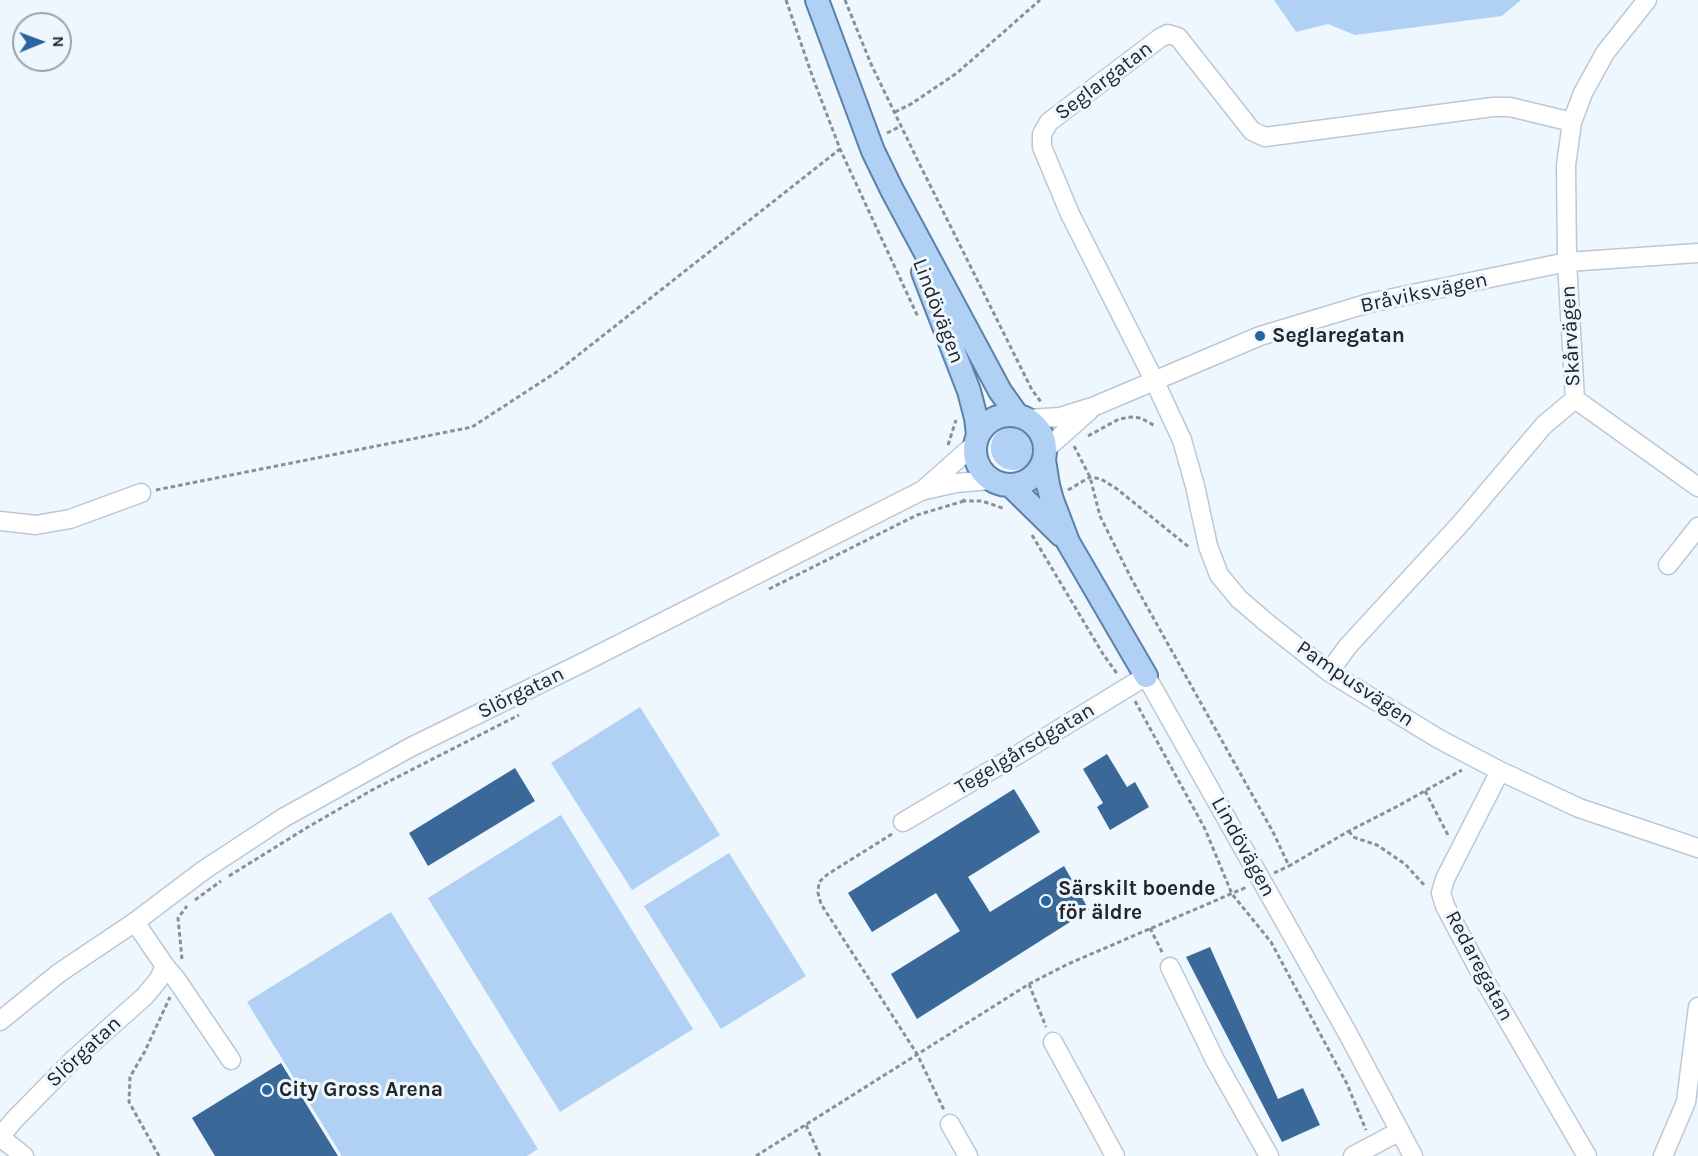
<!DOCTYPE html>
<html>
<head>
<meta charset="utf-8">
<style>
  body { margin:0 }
  #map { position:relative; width:1698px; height:1156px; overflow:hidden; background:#eef6fe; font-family:Karla,sans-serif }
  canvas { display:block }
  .north { position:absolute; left:12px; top:12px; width:60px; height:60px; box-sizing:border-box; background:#eef6fe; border:2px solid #9ca3aa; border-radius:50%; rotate:89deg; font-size:16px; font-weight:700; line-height:24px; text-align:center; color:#22262b }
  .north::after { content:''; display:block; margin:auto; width:21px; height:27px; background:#2b659d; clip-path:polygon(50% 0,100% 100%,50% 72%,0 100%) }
</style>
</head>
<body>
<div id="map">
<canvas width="1698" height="1156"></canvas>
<div class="north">N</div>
</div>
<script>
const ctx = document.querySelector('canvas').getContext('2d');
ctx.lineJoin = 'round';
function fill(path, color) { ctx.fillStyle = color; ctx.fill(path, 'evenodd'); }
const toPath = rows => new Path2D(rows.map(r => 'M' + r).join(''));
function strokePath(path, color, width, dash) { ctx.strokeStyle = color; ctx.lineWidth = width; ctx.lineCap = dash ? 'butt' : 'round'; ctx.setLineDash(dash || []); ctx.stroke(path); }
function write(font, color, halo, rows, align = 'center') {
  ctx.font = font + ' Karla,sans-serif'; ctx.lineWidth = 6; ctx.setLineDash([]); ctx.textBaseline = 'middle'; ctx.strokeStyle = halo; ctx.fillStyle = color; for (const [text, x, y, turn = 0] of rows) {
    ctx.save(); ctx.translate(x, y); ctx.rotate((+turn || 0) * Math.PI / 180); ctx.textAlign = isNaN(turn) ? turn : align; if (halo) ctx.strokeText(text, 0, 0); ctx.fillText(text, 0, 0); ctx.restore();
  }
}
fill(toPath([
  [1274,0,1521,0,1502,16,1355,35,1328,24,1296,32],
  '991 448a22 22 0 1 1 44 0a22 22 0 1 1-44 0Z',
  [640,707,720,835,632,890,551,763],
  [561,815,693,1029,560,1112,428,898],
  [729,853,806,976,721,1029,644,906],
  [391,912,538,1149,527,1156,342,1156,247,1002]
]), '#b1d1f4');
fill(toPath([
  [1107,754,1127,787,1135,782,1149,807,1110,830,1097,807,1103,803,1083,769],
  [515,768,535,801,428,866,409,833],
  [1014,789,1040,832,968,877,990,912,1064,866,1089,910,917,1019,891,974,960,931,936,893,872,932,848,893],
  [1210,947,1278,1099,1303,1088,1320,1125,1282,1142,1186,957],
  [281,1063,338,1156,215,1156,192,1118]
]), '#3a6999');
const minor = toPath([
  [1572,122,1510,107,1493,107,1265,137,1252,131,1178,37,1168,34,1160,38,1049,122,1042,134,1042,147,1070,214,1154,380,1182,440,1195,486,1208,546,1219,575,1239,599,1267,623,1329,672,1439,739,1500,771,1579,808,1698,848],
  [1575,399,1698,487],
  [1028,419,1060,417,1095,406,1260,336,1369,303,1567,262,1698,253],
  [1046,449,1089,411],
  [925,490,956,483,991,480],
  [0,521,36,525,70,519,141,493],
  [1668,565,1698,527],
  [1329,672,1348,646,1462,522,1544,425,1575,399,1567,262,1566,165,1572,122,1583,93,1605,53,1647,0],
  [1500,771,1445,879,1441,893,1445,906,1485,981,1587,1156],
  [903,822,1017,755,1146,676,1347,1032,1413,1156],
  [1170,967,1215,1060,1269,1156],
  [0,1021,59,973,135,922],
  [1053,1042,1115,1156],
  [231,1060,176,979,165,966,135,922,204,870,283,818,411,747,584,662,923,490,975,444],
  [950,1124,968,1156],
  [24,1156,0,1137,14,1120,73,1060,145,996,159,979,165,966],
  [1353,1156,1400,1131],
  [1663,1156,1686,1102,1698,1007]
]);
const major = toPath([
  [817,0,873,151,892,190,1000,391,1017,415],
  [923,272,969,391,976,418,978,435],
  '975 450a35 35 0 1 1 70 0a35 35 0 1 1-70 0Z',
  [1044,460,1048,485,1052,500,1068,542,1146,676],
  [1011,486,1061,535]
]);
strokePath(minor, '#bcc8d5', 21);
strokePath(major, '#5c82a8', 26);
strokePath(toPath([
  [786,0,813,78,840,149,918,317],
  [845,0,871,64,919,163,1032,390,1041,402],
  [895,112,911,104,957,73,1040,0],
  [887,133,901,126],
  [1088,436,1119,419,1131,417,1141,418,1155,426],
  [948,445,956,420],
  [1074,446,1090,477,1100,516,1131,578,1273,832,1289,866,1349,831,1398,806,1462,770],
  [156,490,472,427,558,371,840,149],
  [1068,490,1090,477,1101,479,1117,489,1190,548],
  [963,499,964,501,982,501,1005,509],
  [1032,535,1103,654,1118,675],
  [769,589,917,515,964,501],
  [1135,701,1205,829,1232,894,1271,942,1347,1084,1366,1130],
  [1425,791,1449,837],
  [1349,831,1353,837,1377,845,1405,864,1426,887],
  [892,834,828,874,819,882,818,893,821,904,917,1054,944,1110],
  [1274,873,1289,866],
  [229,876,308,827,372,790,519,715],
  [195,900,221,881],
  [1150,928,1163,954],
  [182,959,178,918,187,906],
  [1029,984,1046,1027],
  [806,1125,820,1156],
  [159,1156,129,1102,130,1077,145,1051,170,997],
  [756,1156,1029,984,1068,964,1247,887]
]), '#8a9096', 3, [4.5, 3]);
strokePath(minor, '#fff', 18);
strokePath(major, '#b0d1f4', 22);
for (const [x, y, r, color] of [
  [1260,336,6,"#2b659d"],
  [1046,901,6,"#2b659d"],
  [267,1090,6,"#2b659d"]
]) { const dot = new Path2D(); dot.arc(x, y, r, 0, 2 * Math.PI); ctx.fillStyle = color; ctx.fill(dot); strokePath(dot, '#eef6fe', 2); }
write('21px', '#22262b', '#eef6fe', [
  ["Seglargatan",1104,81,-37],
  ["Bråviksvägen",1424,293,-12],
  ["Lindövägen",938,311,69],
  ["Skårvägen",1571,336,-93],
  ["Pampusvägen",1355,684,34],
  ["Slörgatan",521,693,-26],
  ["Tegelgårsdgatan",1025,749,-31],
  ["Lindövägen",1243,847,61],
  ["Redaregatan",1479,966,62],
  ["Slörgatan",84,1052,-43]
]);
write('bold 21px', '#22262b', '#eef6fe', [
  ["Seglaregatan",1272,336],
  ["Särskilt boende",1058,889],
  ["för äldre",1058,913],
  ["City Gross Arena",279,1090]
], 'left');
</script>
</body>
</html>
